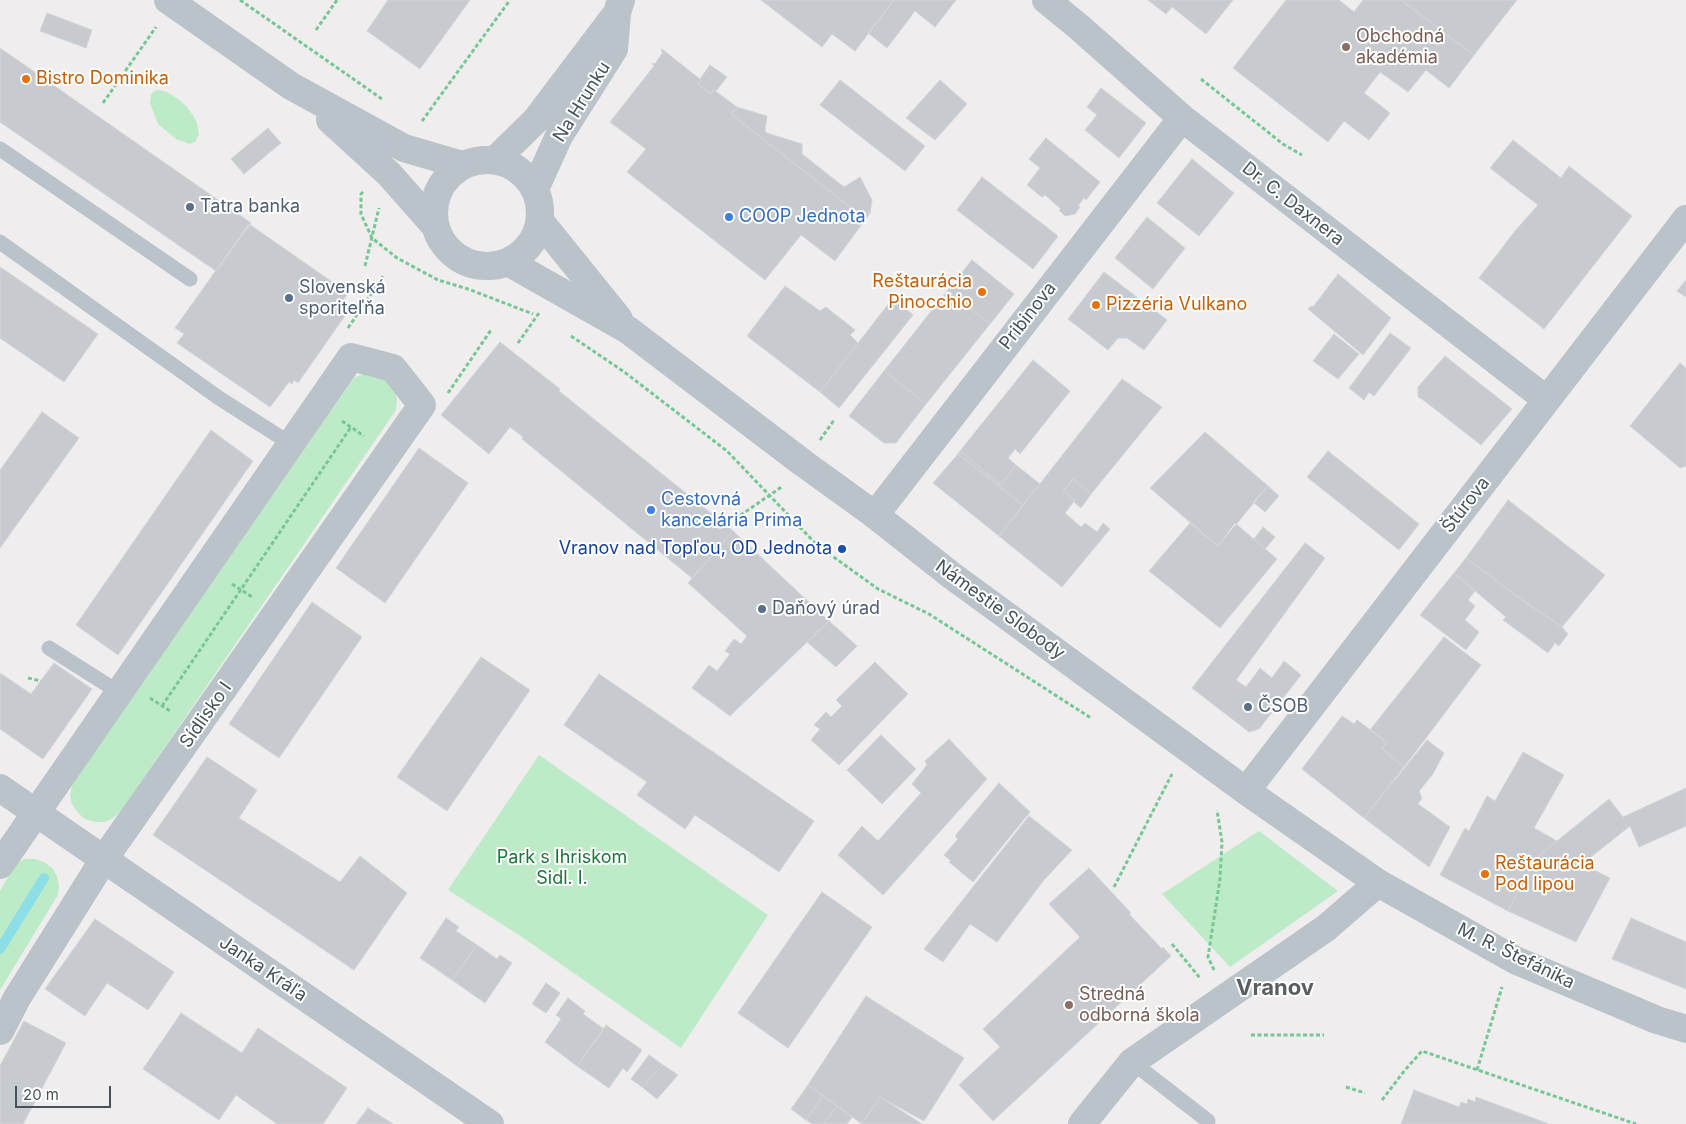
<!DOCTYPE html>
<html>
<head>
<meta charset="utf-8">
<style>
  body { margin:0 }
  #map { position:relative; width:1686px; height:1124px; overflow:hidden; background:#efeded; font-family:Inter,sans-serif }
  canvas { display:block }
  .scale { position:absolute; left:15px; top:1086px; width:96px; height:22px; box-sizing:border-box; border:2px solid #465259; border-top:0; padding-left:6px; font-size:15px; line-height:18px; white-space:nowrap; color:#465259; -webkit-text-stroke:4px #fff; paint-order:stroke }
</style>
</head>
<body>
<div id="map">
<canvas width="1686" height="1124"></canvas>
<div class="scale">20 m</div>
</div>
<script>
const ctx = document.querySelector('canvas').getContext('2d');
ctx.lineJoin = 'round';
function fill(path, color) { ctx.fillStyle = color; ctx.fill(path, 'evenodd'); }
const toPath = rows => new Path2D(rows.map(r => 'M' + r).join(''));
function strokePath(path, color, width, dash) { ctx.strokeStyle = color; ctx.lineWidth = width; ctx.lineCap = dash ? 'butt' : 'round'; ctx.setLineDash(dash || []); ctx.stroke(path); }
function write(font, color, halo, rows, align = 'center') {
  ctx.font = font + ' Inter,sans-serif'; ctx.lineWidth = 4; ctx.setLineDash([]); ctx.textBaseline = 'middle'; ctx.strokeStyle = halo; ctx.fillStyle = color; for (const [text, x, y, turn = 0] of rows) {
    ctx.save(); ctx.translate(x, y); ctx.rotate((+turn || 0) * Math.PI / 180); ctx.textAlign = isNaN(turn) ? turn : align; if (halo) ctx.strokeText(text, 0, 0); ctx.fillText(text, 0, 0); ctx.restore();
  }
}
fill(toPath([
  [159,90,167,92,177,98,185,105,193,115,197,123,199,134,195,142,190,144,176,139,158,124,150,103,151,95,154,91],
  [363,374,382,377,395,391,397,400,396,410,121,811,113,818,105,822,95,822,85,819,78,813,72,804,70,795,72,785,76,777,354,378],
  [539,755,768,915,681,1048,522,937,448,890],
  [1259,831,1338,891,1230,967,1162,894],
  [25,859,35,859,44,862,52,868,57,876,59,886,58,895,0,990,0,891,16,863]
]), '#bdebc8');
strokePath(toPath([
  [0,949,44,878]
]), '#8cdfe6', 10);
const building = toPath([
  [388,0,470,0,420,69,367,31,388,0],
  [761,0,894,0,855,51,832,34,822,47,761,0],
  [894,0,956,0,935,27,915,11,887,48,868,33,894,0],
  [1148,0,1233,0,1206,34,1172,7,1166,14,1148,0],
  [1286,0,1339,0,1354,12,1363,0,1401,0,1474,55,1449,88,1426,70,1408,92,1380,72,1364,93,1390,113,1369,140,1344,121,1328,142,1233,68,1286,0],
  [1401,0,1517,0,1474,55,1401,0],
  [47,13,92,30,86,48,40,31,47,13],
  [0,48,251,223,216,271,0,122,0,48],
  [662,49,701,80,698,84,711,94,714,90,737,107,731,114,864,218,869,211,870,213,835,261,801,235,765,280,627,172,646,149,610,122,654,66,652,63,655,64,663,52,661,51,662,49],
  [710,65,727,77,716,91,714,90,711,94,698,84,701,80,700,79,710,65],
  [840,80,925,146,905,171,820,105,840,80],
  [940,80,967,104,935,140,906,118,940,80],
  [1101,88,1146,123,1119,158,1085,130,1097,115,1087,107,1101,88],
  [737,107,767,116,765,131,767,133,802,144,802,154,844,187,860,177,872,200,870,213,869,211,864,218,731,114,737,107],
  [268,128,281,143,244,174,231,159,268,128],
  [1046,138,1100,182,1086,200,1084,198,1078,206,1080,207,1075,214,1065,216,1059,210,1061,209,1045,195,1042,197,1027,185,1040,168,1029,159,1046,138],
  [1513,140,1561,178,1569,166,1632,216,1544,329,1479,278,1515,231,1538,205,1490,168,1513,140],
  [1192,159,1234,193,1199,236,1157,203,1192,159],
  [982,177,1058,236,1033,269,957,210,982,177],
  [1147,217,1185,248,1153,289,1115,258,1147,217],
  [249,224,348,293,343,301,351,307,298,383,294,380,292,384,289,382,270,407,177,343,184,334,175,328,249,224],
  [972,260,1014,294,990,324,947,291,972,260],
  [0,267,98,334,64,382,0,338,0,267],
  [1104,272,1167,320,1144,350,1127,338,1118,338,1108,350,1068,319,1104,272],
  [1338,274,1391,318,1363,355,1308,309,1311,306,1313,307,1338,274],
  [1686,280,1686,297,1677,291,1686,280],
  [785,286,820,311,826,307,855,330,850,335,858,343,820,392,747,336,785,286],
  [947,291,990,324,926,404,884,371,947,291],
  [893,298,913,315,839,408,820,392,893,298],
  [1390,333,1411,348,1374,396,1369,392,1364,400,1349,388,1390,333],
  [1334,334,1359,354,1338,379,1313,361,1334,334],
  [500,342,560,389,559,391,733,531,692,578,522,439,523,437,510,427,489,454,441,415,500,342],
  [1445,356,1512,409,1481,445,1422,399,1418,397,1418,387,1445,356],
  [1033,360,1070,391,1020,454,1015,449,1008,458,1016,465,1001,485,960,451,1033,360],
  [1680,363,1686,368,1686,466,1680,468,1630,426,1680,363],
  [884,371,926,404,896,443,884,443,849,416,884,371],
  [1122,379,1162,407,1091,494,1073,479,1063,491,1075,500,1065,513,1081,527,1085,523,1097,532,1103,523,1110,529,1062,587,999,536,1122,379],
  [42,412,79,438,0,548,0,470,42,412],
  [211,430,253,461,118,655,76,625,211,430],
  [1205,432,1268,486,1218,546,1150,488,1205,432],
  [419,448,468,483,385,603,336,568,419,448],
  [960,451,1001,485,1016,465,1040,484,1023,505,958,454,960,451],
  [1328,451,1419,524,1399,550,1307,477,1328,451],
  [958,454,1023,505,999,536,933,483,958,454],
  [1073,479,1091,494,1081,508,1074,502,1075,500,1063,491,1073,479],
  [1268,486,1279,496,1265,512,1253,502,1268,486],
  [1508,500,1605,575,1562,627,1522,600,1466,558,1508,500],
  [1190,523,1218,546,1235,523,1277,559,1220,628,1149,571,1190,523],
  [1263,527,1275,537,1265,549,1254,539,1263,527],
  [733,531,829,621,730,716,692,688,709,665,717,671,730,654,725,651,734,639,741,644,747,636,688,583,733,531],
  [1305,543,1325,558,1236,680,1246,687,1260,668,1272,678,1284,661,1301,675,1259,729,1249,732,1192,688,1305,543],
  [1466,558,1522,600,1562,627,1568,634,1559,646,1555,643,1548,653,1503,620,1506,617,1454,573,1466,558],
  [1454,573,1475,591,1468,600,1475,606,1465,620,1479,632,1466,650,1420,615,1454,573],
  [312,602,362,637,279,758,229,724,312,602],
  [829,621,857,646,836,667,807,642,829,621],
  [1444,637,1481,665,1404,767,1382,749,1387,742,1370,730,1444,637],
  [481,657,530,690,447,811,397,777,481,657],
  [875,662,908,694,839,765,811,740,820,729,814,725,826,712,831,717,842,706,836,700,875,662],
  [54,663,92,689,43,759,0,729,0,673,31,694,54,663],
  [599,674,814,821,779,872,695,815,685,829,637,795,647,782,564,725,599,674],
  [1342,716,1354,724,1357,720,1387,742,1382,749,1404,767,1364,818,1302,769,1342,716],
  [881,735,916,769,882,804,847,770,881,735],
  [949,739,987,779,883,895,838,855,862,826,878,841,921,793,912,784,927,765,925,761,949,739],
  [1427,740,1444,753,1433,774,1419,791,1422,798,1418,804,1450,827,1429,867,1364,818,1394,780,1395,780,1427,740],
  [1523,752,1564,775,1534,828,1557,841,1536,858,1508,911,1440,875,1465,828,1469,831,1487,796,1495,801,1523,752],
  [207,757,257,790,239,818,340,882,360,856,407,893,354,970,153,835,207,757],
  [999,783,1030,812,973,882,949,862,951,861,944,855,958,839,955,836,999,783],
  [1686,788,1686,826,1639,847,1630,826,1582,864,1610,878,1576,942,1508,911,1536,858,1609,799,1623,817,1686,788],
  [1029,816,1072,850,1044,880,997,942,970,924,943,962,924,949,1029,816],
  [1089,868,1131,913,1129,914,1162,949,1163,947,1171,956,993,1121,959,1085,1000,1047,983,1029,1080,937,1049,904,1089,868],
  [822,892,872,927,788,1048,738,1013,822,892],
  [446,918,459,927,456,931,477,945,452,980,420,958,446,918],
  [1631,918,1686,942,1686,989,1612,959,1631,918],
  [95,919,174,972,148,1010,107,983,85,1016,45,989,95,919],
  [477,945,497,959,500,955,512,963,485,1003,452,980,477,945],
  [546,983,560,993,546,1013,532,1004,546,983],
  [866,996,964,1058,924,1121,880,1097,862,1124,808,1085,866,996],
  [568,998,585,1011,583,1014,604,1029,577,1066,545,1042,561,1019,556,1015,568,998],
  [181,1013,242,1053,258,1028,347,1088,323,1124,277,1124,236,1095,219,1120,143,1069,181,1013],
  [24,1021,66,1043,23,1124,0,1124,0,1066,24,1021],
  [606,1025,642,1050,627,1072,623,1068,609,1088,577,1066,606,1025],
  [649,1055,663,1065,642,1087,631,1079,649,1055],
  [663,1065,678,1075,657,1099,642,1087,663,1065],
  [808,1085,823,1096,806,1120,791,1109,808,1085],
  [1414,1090,1459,1107,1461,1102,1467,1104,1468,1099,1475,1102,1476,1097,1549,1124,1401,1124,1414,1090],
  [823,1096,837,1106,824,1124,812,1124,806,1120,823,1096],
  [880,1097,922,1124,862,1124,880,1097],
  [837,1106,852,1117,847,1124,824,1124,837,1106],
  [368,1108,393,1124,356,1124,368,1108]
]);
fill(building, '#c7cbcf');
strokePath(building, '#d1d4d8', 1);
strokePath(toPath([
  [240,0,382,99],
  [316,30,337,0],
  [1201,79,1283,144,1302,155],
  [103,103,156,27],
  [422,121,510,0],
  [363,192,361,194,361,214,372,238,397,258,438,280,468,289,533,314],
  [365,266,379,208],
  [348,328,384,275],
  [571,336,623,371,727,451,817,545,878,589,929,614,1091,718],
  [518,343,539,313],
  [448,393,491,330],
  [342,421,364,436],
  [820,440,834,420],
  [735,519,783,486],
  [232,584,252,597],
  [28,678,41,681],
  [150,698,170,711],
  [162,706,351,427],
  [1114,887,1172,774],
  [1172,944,1200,978],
  [1214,970,1208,957,1220,879,1222,842,1217,810],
  [1251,1035,1324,1035],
  [1477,1070,1502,987],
  [1346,1087,1365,1093],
  [1382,1100,1405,1070,1422,1051,1636,1124]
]), '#77c795', 3, [4, 2.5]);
strokePath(toPath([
  [0,149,190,279],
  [0,242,219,398,291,444],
  [49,648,120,693],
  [1132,1062,1208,1121]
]), '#b9c3c9', 15);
strokePath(toPath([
  [1046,0,1079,27,1182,118,1547,400],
  [495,160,536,120,617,13],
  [535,189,559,136,614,49,617,13,621,0],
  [875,515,1182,118],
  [0,788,490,1124],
  [1246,791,1686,219],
  [0,865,351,357,393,368,422,405,104,859,17,998,0,1031],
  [1082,1124,1132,1062,1326,928,1378,883]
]), '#b9c3c9', 28);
strokePath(toPath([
  [168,0,291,86,404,148,462,165],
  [330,120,389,174,435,226],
  '434 213a53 53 0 1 1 106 0a53 53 0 1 1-106 0Z',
  [540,221,619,319],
  [508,262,628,330,803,463,875,515,951,575,1246,791,1378,883,1515,960,1657,1020,1686,1029]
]), '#b9c3c9', 28);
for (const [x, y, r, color] of [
  [1346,47,5,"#8d6e63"],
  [26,79,5,"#e8710a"],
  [190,207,5,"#5c6f8a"],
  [729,217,5,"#3f7fe0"],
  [982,292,5,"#e8710a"],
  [289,298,5,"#5c6f8a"],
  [1096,305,5,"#e8710a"],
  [651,510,5,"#3f7fe0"],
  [842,549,5,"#1a4fb4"],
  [762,609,5,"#5c6f8a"],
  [1248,707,5,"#5c6f8a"],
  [1485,874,5,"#e8710a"],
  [1069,1005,5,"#8d6e63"]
]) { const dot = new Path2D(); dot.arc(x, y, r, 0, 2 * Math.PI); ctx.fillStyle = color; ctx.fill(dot); strokePath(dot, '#fff', 2); }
write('18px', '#785e54', '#fff', [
  ["Obchodná",1356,37],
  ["akadémia",1356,58],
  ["Stredná",1079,995],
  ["odborná škola",1079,1016]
], 'left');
write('18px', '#c56008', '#fff', [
  ["Bistro Dominika",36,79],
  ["Reštaurácia",972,282,"right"],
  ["Pinocchio",972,303,"right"],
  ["Pizzéria Vulkano",1106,305],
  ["Reštaurácia",1495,864],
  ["Pod lipou",1495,885]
], 'left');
write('18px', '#465259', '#fff', [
  ["Na Hrunku",582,102,-58],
  ["Dr. C. Daxnera",1293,204,38],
  ["Pribinova",1028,316,-52],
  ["Štúrova",1466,505,-52],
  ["Námestie Slobody",1000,610,36],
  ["Sídlisko I",206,715,-55],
  ["M. R. Štefánika",1516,956,26],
  ["Janka Kráľa",263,969,34]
]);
write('18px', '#4e5e75', '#fff', [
  ["Tatra banka",200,207],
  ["Slovenská",299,288],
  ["sporiteľňa",299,309],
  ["Daňový úrad",772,609],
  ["ČSOB",1258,707]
], 'left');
write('18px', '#366cbe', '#fff', [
  ["COOP Jednota",739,217],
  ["Cestovná",661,500],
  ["kancelária Prima",661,521]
], 'left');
write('18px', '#164399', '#fff', [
  ["Vranov nad Topľou, OD Jednota",832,549]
], 'right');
write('18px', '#1c753c', '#fff', [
  ["Park s Ihriskom",562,858],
  ["Sidl. I.",562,879]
]);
write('bold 22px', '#5a5e61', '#fff', [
  ["Vranov",1275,988]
]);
</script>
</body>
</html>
